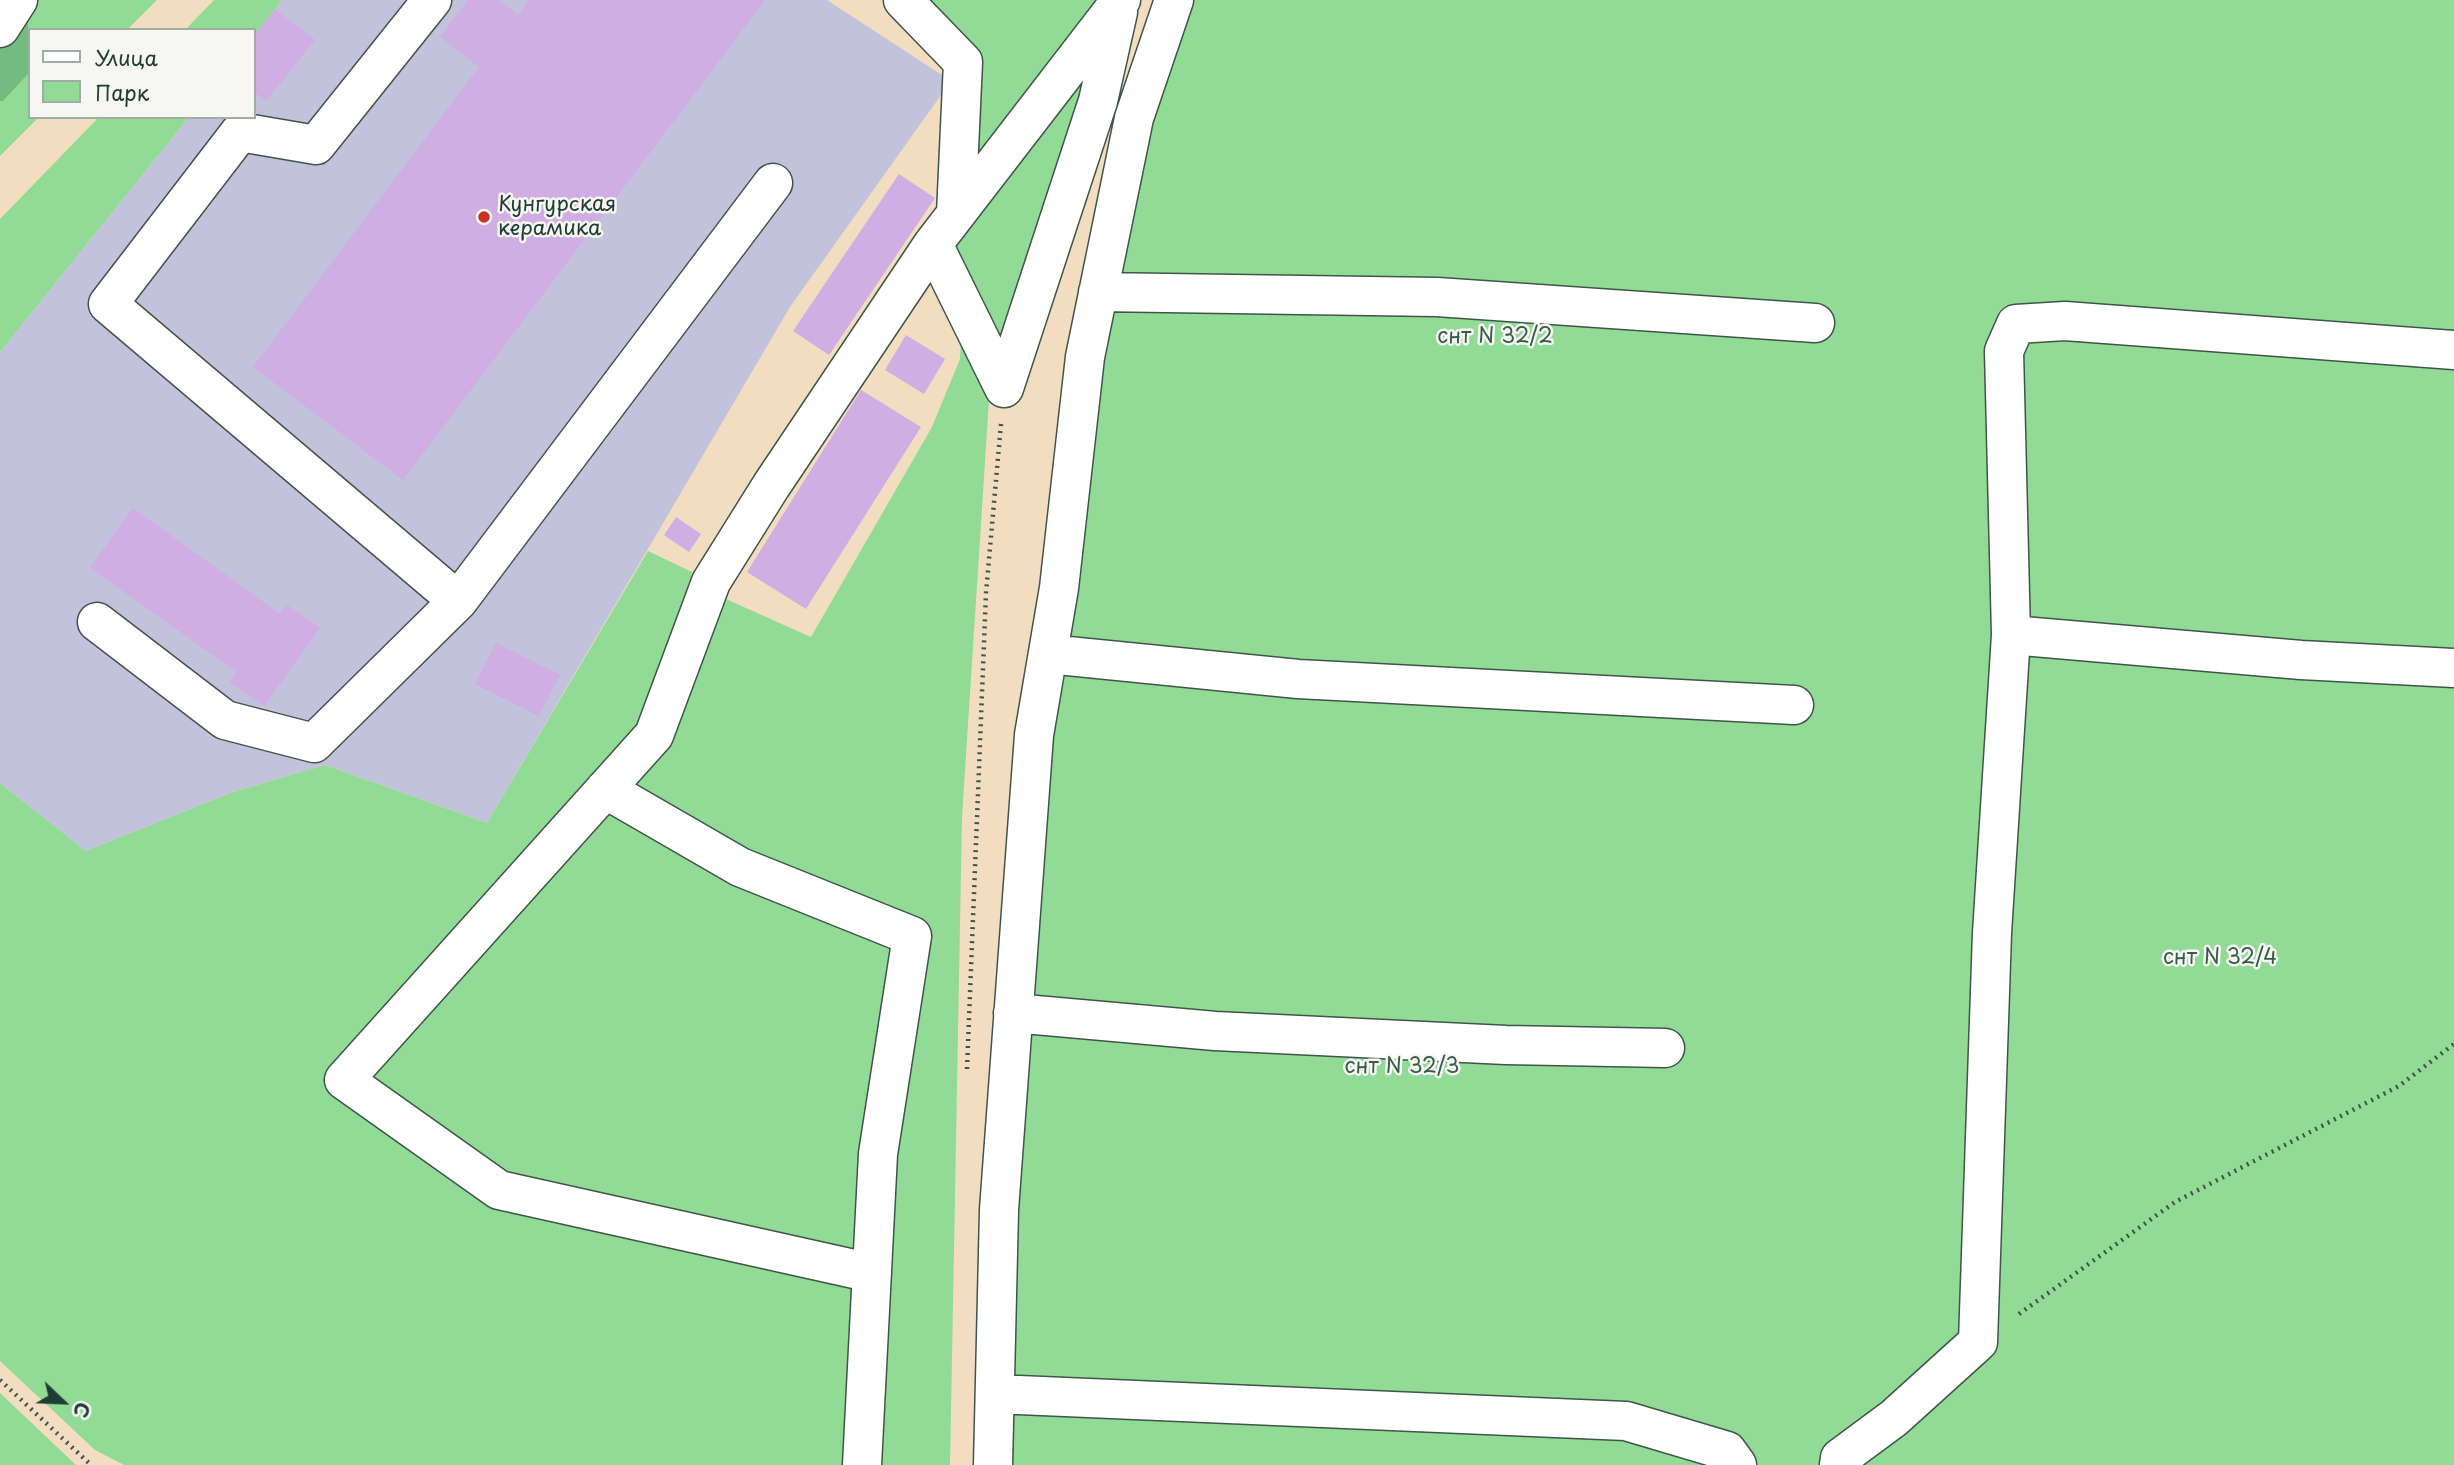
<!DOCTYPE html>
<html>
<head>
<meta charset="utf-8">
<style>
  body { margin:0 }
  #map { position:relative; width:2454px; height:1465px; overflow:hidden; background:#f2ddc0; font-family:"Playpen Sans",sans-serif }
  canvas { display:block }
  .legend { position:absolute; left:28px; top:28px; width:228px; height:91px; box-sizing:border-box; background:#f6f6f2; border:2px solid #a0aca6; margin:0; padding:9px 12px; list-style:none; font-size:21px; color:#1f3d34 }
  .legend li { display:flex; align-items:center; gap:14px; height:35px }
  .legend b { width:35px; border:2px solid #a0aca6 }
  .north { position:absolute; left:28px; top:1367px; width:70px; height:70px; -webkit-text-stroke:5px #f6f6f2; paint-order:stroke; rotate:113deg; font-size:19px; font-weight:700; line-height:28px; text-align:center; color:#1f3d34 }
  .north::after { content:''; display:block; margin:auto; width:24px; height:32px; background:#1f3d34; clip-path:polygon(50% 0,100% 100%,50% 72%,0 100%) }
</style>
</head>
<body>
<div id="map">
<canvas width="2454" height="1465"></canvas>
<ul class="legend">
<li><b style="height:9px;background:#fff"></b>Улица</li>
<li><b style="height:19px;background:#91db96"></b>Парк</li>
</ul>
<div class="north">С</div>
</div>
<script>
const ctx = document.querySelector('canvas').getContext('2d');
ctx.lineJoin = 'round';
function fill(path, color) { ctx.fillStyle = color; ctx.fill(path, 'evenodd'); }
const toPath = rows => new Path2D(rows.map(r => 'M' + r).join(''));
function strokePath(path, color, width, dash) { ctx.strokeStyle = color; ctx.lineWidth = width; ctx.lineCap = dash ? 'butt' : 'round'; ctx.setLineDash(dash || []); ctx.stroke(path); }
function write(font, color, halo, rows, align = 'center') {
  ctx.font = font + ' "Playpen Sans",sans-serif'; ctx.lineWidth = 5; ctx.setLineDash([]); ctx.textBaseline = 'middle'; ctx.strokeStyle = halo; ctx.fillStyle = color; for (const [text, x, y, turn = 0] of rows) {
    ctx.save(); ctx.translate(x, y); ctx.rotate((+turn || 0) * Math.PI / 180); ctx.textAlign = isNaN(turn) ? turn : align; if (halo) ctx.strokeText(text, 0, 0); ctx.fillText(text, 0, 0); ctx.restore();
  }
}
fill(toPath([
  [282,0,827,0,951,81,790,307,487,823,325,765,233,792,86,851,0,783,0,352,189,117,254,117,254,36]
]), '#c2c2dc');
fill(toPath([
  [27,0,157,0,127,30,30,30,30,60],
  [214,0,282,0,254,36,254,30,185,30],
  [918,0,1103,0,974,174,972,61],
  [1162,0,2454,0,2454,1465,989,1465,1038,645],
  [1093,55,998,349,948,265,955,231],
  [30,72,30,117,39,117,0,156,0,101,3,101],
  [99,117,189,117,0,352,0,219],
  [961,339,978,360,989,400,962,817,950,1465,124,1465,95,1450,0,1361,0,783,86,851,233,792,325,765,487,823,648,551,692,572,687,599,719,596,811,637,932,427,960,359],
  [0,1393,76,1465,0,1465]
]), '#91db96');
fill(toPath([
  [0,0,27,0,30,60,30,72,3,101,0,101]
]), '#74bb7f');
fill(toPath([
  [468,0,499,0,518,15,529,0,765,0,403,480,253,367,479,67,440,37],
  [275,9,315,40,266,101,254,92,254,36],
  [899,174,935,198,829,355,793,331],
  [906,335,945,359,924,394,885,370],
  [861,390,921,427,806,609,747,572],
  [133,508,280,614,287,605,320,628,264,706,230,682,237,672,90,568],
  [676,517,701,534,689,552,664,535],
  [496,643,560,675,539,716,475,684]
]), '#d0ade2');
const minor = toPath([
  [432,0,316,145,240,132,108,304,458,601,773,183],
  [903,0,963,62,956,214],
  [0,28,18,0],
  [933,244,1004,388],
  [1098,292,1437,297,1815,323],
  [1004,388,1098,101,1118,12],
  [97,622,225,720,314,743,458,601],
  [2011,635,2301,660,2454,668],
  [1048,654,1298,679,1794,705],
  [605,789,740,867,912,936,878,1154,862,1465],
  [1013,1013,1215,1031,1506,1045,1665,1048],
  [872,1273,499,1190,344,1080,654,735,711,582,771,486,933,244,1121,0],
  [995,1394,1626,1421,1727,1451,1737,1465],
  [993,1465,999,1210,1034,735,1059,588,1085,357,1134,118,1174,0],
  [1839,1465,1840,1458,1894,1418,1978,1342,1992,933,2011,635,2004,351,2016,324,2065,321,2454,350]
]);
strokePath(minor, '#3f5549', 41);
strokePath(toPath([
  [967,1069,986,593,1001,424],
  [2019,1314,2175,1202,2399,1086,2454,1044],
  [0,1380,91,1465]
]), '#3f5549', 4.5, [2, 5]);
strokePath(minor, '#fff', 38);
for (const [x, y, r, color] of [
  [484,217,7,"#c8321e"]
]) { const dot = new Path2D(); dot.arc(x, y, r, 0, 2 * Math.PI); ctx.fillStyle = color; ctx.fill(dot); strokePath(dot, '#f6f6f2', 2.5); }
write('21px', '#1f3d34', '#f6f6f2', [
  ["Кунгурская",498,205],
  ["керамика",498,229]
], 'left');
write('21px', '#365d48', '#f6f6f2', [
  ["снт N 32/2",1495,337],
  ["снт N 32/4",2220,958],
  ["снт N 32/3",1402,1067]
]);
</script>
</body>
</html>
